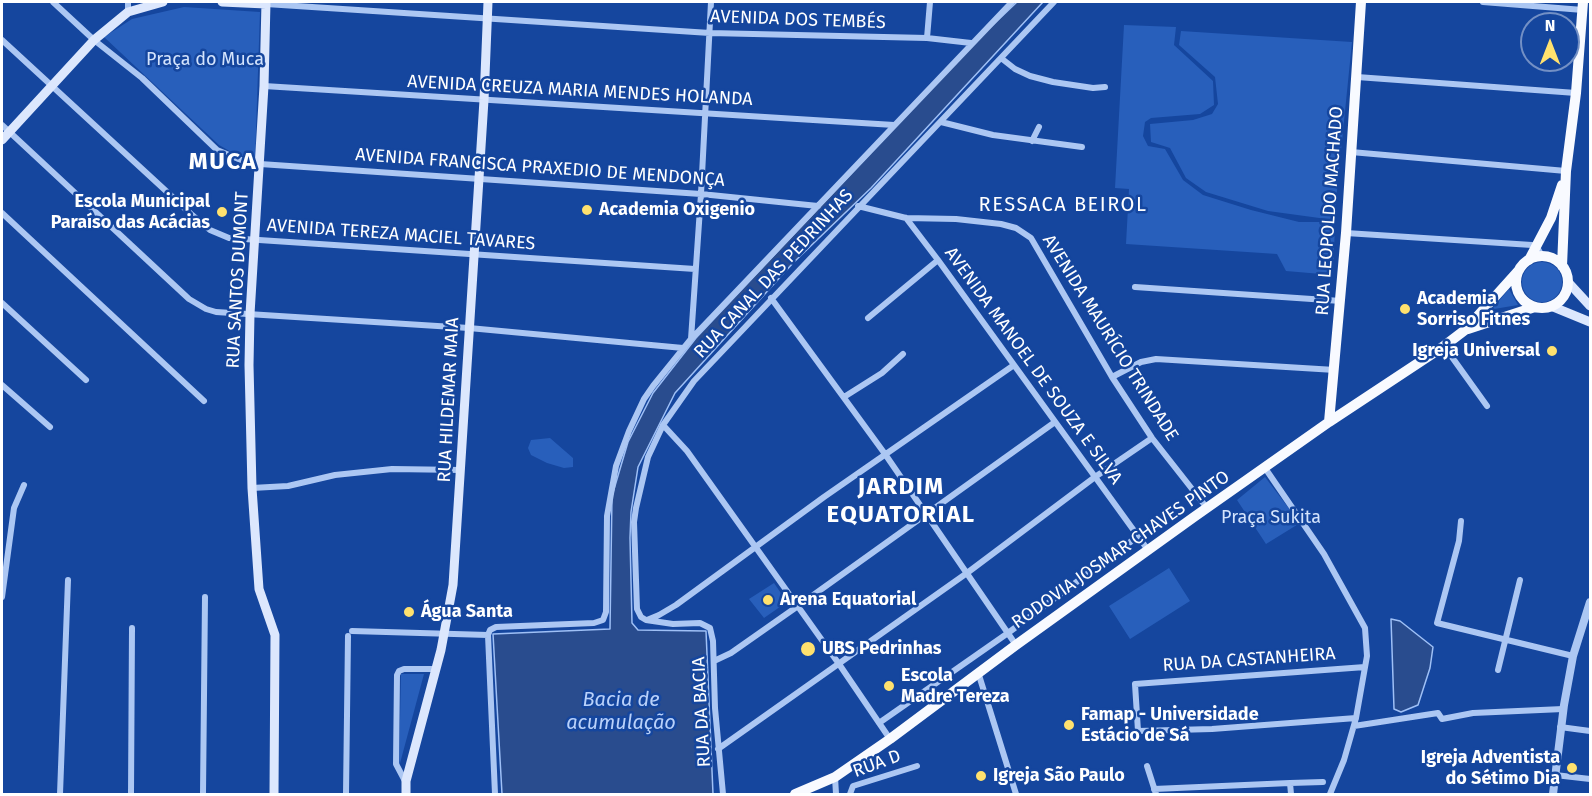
<!DOCTYPE html>
<html>
<head>
<meta charset="utf-8">
<style>
  body { margin:0 }
  #map { position:relative; width:1592px; height:796px; overflow:hidden; background:#15469e; font-family:"Fira Sans",sans-serif }
  canvas { display:block }
  .frame { position:absolute; inset:0; border:3px solid #fff; pointer-events:none }
  .north { position:absolute; left:1520px; top:12px; width:60px; height:60px; box-sizing:border-box; background:#15469e; border:2px solid #7390c5; border-radius:50%; rotate:0deg; font-size:16px; font-weight:700; line-height:24px; text-align:center; color:#fff }
  .north::after { content:''; display:block; margin:auto; width:21px; height:27px; background:#ffe16e; clip-path:polygon(50% 0,100% 100%,50% 72%,0 100%) }
</style>
</head>
<body>
<div id="map">
<canvas width="1592" height="796"></canvas>
<div class="frame"></div>
<div class="north">N</div>
</div>
<script>
const ctx = document.querySelector('canvas').getContext('2d');
ctx.lineJoin = 'round';
function fill(path, color) { ctx.fillStyle = color; ctx.fill(path, 'evenodd'); }
const toPath = rows => new Path2D(rows.map(r => 'M' + r).join(''));
function strokePath(path, color, width, dash) { ctx.strokeStyle = color; ctx.lineWidth = width; ctx.lineCap = dash ? 'butt' : 'round'; ctx.setLineDash(dash || []); ctx.stroke(path); }
function write(font, color, halo, rows, align = 'center') {
  ctx.font = font + ' "Fira Sans",sans-serif'; ctx.lineWidth = 5; ctx.setLineDash([]); ctx.textBaseline = 'middle'; ctx.strokeStyle = halo; ctx.fillStyle = color; for (const [text, x, y, turn = 0] of rows) {
    ctx.save(); ctx.translate(x, y); ctx.rotate((+turn || 0) * Math.PI / 180); ctx.textAlign = isNaN(turn) ? turn : align; if (halo) ctx.strokeText(text, 0, 0); ctx.fillText(text, 0, 0); ctx.restore();
  }
}
fill(toPath([
  [184,7,260,12,255,160,233,153,219,145,104,37,132,19],
  [1124,25,1176,27,1174,45,1213,81,1214,105,1200,114,1151,118,1145,122,1143,136,1148,146,1165,149,1183,180,1203,195,1251,210,1299,222,1325,222,1335,226,1333,275,1286,271,1277,254,1126,244,1129,189,1115,188],
  [1181,31,1352,42,1334,220,1268,211,1206,192,1186,178,1170,148,1151,142,1150,124,1193,120,1212,114,1218,104,1215,77,1179,45],
  '1522 282a20 20 0 1 1 40 0a20 20 0 1 1-40 0Z',
  [1509,289,1518,305,1494,309,1493,308],
  [550,438,573,458,573,467,564,468,547,463,531,455,528,448,531,440],
  [1265,477,1300,523,1266,544,1237,500],
  [1169,568,1190,601,1130,639,1109,606],
  [774,583,787,602,764,618,749,599],
  [401,674,424,674,399,767]
]), '#285fbb');
const water = toPath([
  [1017,2,1043,2,871,188,793,263,675,393,638,467,631,512,630,538,632,623,638,630,706,631,713,794,502,794,493,634,610,629,612,496,628,442,653,393,696,338,978,39,1017,2],
  [1391,619,1400,621,1433,647,1430,668,1418,705,1401,712,1394,709,1391,619]
]);
fill(water, '#294c8e');
strokePath(water, '#9fc0f6', 1.5);
strokePath(toPath([
  [53,2,94,40,142,78,217,150,241,160,260,164,701,194,818,206],
  [1483,2,1583,10],
  [266,4,710,33,927,38,971,43],
  [128,12,128,2],
  [927,38,930,2],
  [2,40,191,214,210,230,229,238,695,269],
  [1001,58,1015,69,1030,76,1053,82,1093,88,1105,87],
  [1357,77,1576,93],
  [264,86,894,125],
  [941,122,993,135,1082,147],
  [2,125,189,299,206,309,216,312,469,328,683,348],
  [1032,141,1039,127],
  [1351,152,1566,171],
  [858,206,906,218,956,219,1001,224,1016,228,1031,238,1112,377,1152,438,1207,508],
  [2,213,204,401],
  [906,218,938,260,1148,550],
  [1346,233,1532,245,1538,249,1542,256],
  [1135,287,1341,301],
  [771,298,885,454,1016,645],
  [2,303,86,380],
  [868,318,938,260],
  [691,339,701,194,711,2],
  [1444,346,1487,406],
  [1112,377,1141,362,1156,359,1335,370],
  [2,385,50,427],
  [844,397,882,373,903,354],
  [663,425,687,451,839,664,890,739],
  [1265,468,1324,554,1365,628,1367,656,1356,718,1344,760,1330,794],
  [252,488,288,486,335,475,392,469,461,470],
  [1461,521,1459,541,1437,623,1573,656],
  [2,597,14,508,24,485],
  [647,620,659,615,676,605,824,497,1014,365],
  [352,631,488,635],
  [488,635,490,630,496,627,594,623,603,620,606,612,607,516,616,466,629,431,644,399,653,386,691,339,1012,2],
  [488,635,495,794],
  [714,661,731,653,798,606,1055,422],
  [1498,670,1520,580],
  [978,672,1016,794],
  [1356,718,1212,729,1138,731,1135,684,1365,667],
  [879,723,1008,633,1137,537],
  [1354,726,1438,713,1442,719,1473,713,1563,709],
  [1560,727,1590,731],
  [718,749,967,573,1095,477,1152,438],
  [1147,766,1156,794],
  [1555,775,1590,779],
  [835,777,836,794],
  [405,781,396,764,397,675,399,671,404,669,435,669],
  [1290,783,1323,782],
  [1154,789,1290,783,1291,794],
  [60,794,68,580],
  [131,794,132,628],
  [203,794,205,597],
  [346,794,348,636],
  [723,794,715,708,713,641,710,628,700,623,673,624,646,620,641,617,637,609,634,522,636,508,648,457,663,425,694,381,1054,2],
  [850,794,853,786,917,766]
]), '#acc7f3', 6);
strokePath(toPath([
  [1553,794,1564,705,1573,656,1590,602]
]), '#acc7f3', 8);
strokePath(toPath([
  [222,2,266,4],
  [266,2,264,86,250,314,249,365,252,488,259,589,275,635,274,794],
  [2,140,94,40,128,12,163,2],
  [1568,282,1590,306],
  [1551,306,1590,322],
  [406,794,406,781,441,650,453,585,484,100,488,2]
]), '#dce7fd', 9);
strokePath(toPath([
  '1516 282a26 26 0 1 1 52 0a26 26 0 1 1-52 0Z',
  [1529,260,1551,218,1562,185],
  [1562,266,1566,171,1576,93,1583,2],
  [1468,329,1535,307],
  [1329,422,1346,233,1361,2],
  [795,794,835,777,890,739,1016,645,1194,517,1329,422,1444,346,1465,330,1519,270]
]), '#f8faff', 10);
for (const [x, y, r, color] of [
  [587,210,6,"#ffe16e"],
  [222,212,6,"#ffe16e"],
  [1405,309,6,"#ffe16e"],
  [1552,351,6,"#ffe16e"],
  [768,600,6,"#ffe16e"],
  [409,612,6,"#ffe16e"],
  [808,649,8,"#ffe16e"],
  [889,686,6,"#ffe16e"],
  [1069,725,6,"#ffe16e"],
  [1572,768,6,"#ffe16e"],
  [981,776,6,"#ffe16e"]
]) { const dot = new Path2D(); dot.arc(x, y, r, 0, 2 * Math.PI); ctx.fillStyle = color; ctx.fill(dot); strokePath(dot, '#15469e', 2); }
write('18px', '#fff', '#15469e', [
  ["AVENIDA DOS TEMBÉS",798,20,2],
  ["AVENIDA CREUZA MARIA MENDES HOLANDA",580,91,3],
  ["AVENIDA FRANCISCA PRAXEDIO DE MENDONÇA",540,168,4],
  ["RUA LEOPOLDO MACHADO",1330,211,-86],
  ["AVENIDA TEREZA MACIEL TAVARES",401,235,4],
  ["RUA CANAL DAS PEDRINHAS",774,274,-47],
  ["RUA SANTOS DUMONT",238,280,-87],
  ["AVENIDA MAURÍCIO TRINDADE",1110,338,58],
  ["AVENIDA MANOEL DE SOUZA E SILVA",1033,366,54],
  ["RUA HILDEMAR MAIA",449,400,-87],
  ["RODOVIA JOSMAR CHAVES PINTO",1121,550,-35],
  ["RUA DA CASTANHEIRA",1249,660,-4],
  ["RUA DA BACIA",702,712,-93],
  ["RUA D",877,764,-20]
]);
write('18px', '#d4e4fd', '#15469e', [
  ["Praça do Muca",205,60],
  ["Praça Sukita",1271,518]
]);
write('bold 18px', '#fff', '#15469e', [
  ["Escola Municipal",210,202,"right"],
  ["Paraíso das Acácias",210,223,"right"],
  ["Academia Oxigenio",599,210],
  ["Academia",1417,299],
  ["Sorriso Fitnes",1417,320],
  ["Igreja Universal",1540,351,"right"],
  ["Arena Equatorial",780,600],
  ["Água Santa",421,612],
  ["UBS Pedrinhas",822,649],
  ["Escola",901,676],
  ["Madre Tereza",901,697],
  ["Famap - Universidade",1081,715],
  ["Estácio de Sá",1081,736],
  ["Igreja Adventista",1560,758,"right"],
  ["do Sétimo Dia",1560,779,"right"],
  ["Igreja São Paulo",993,776]
], 'left');
ctx.letterSpacing = '1.5px';
write('20px', '#fff', '#15469e', [
  ["RESSACA BEIROL",1063,205]
]);
ctx.letterSpacing = '0px';
write('italic 20px', '#b9d1fa', '#15469e', [
  ["Bacia de",621,700],
  ["acumulação",621,723]
]);
ctx.letterSpacing = '1.5px';
write('bold 24px', '#fff', '#15469e', [
  ["MUCA",223,162],
  ["JARDIM",901,487],
  ["EQUATORIAL",901,515]
]);
ctx.letterSpacing = '0px';
</script>
</body>
</html>
